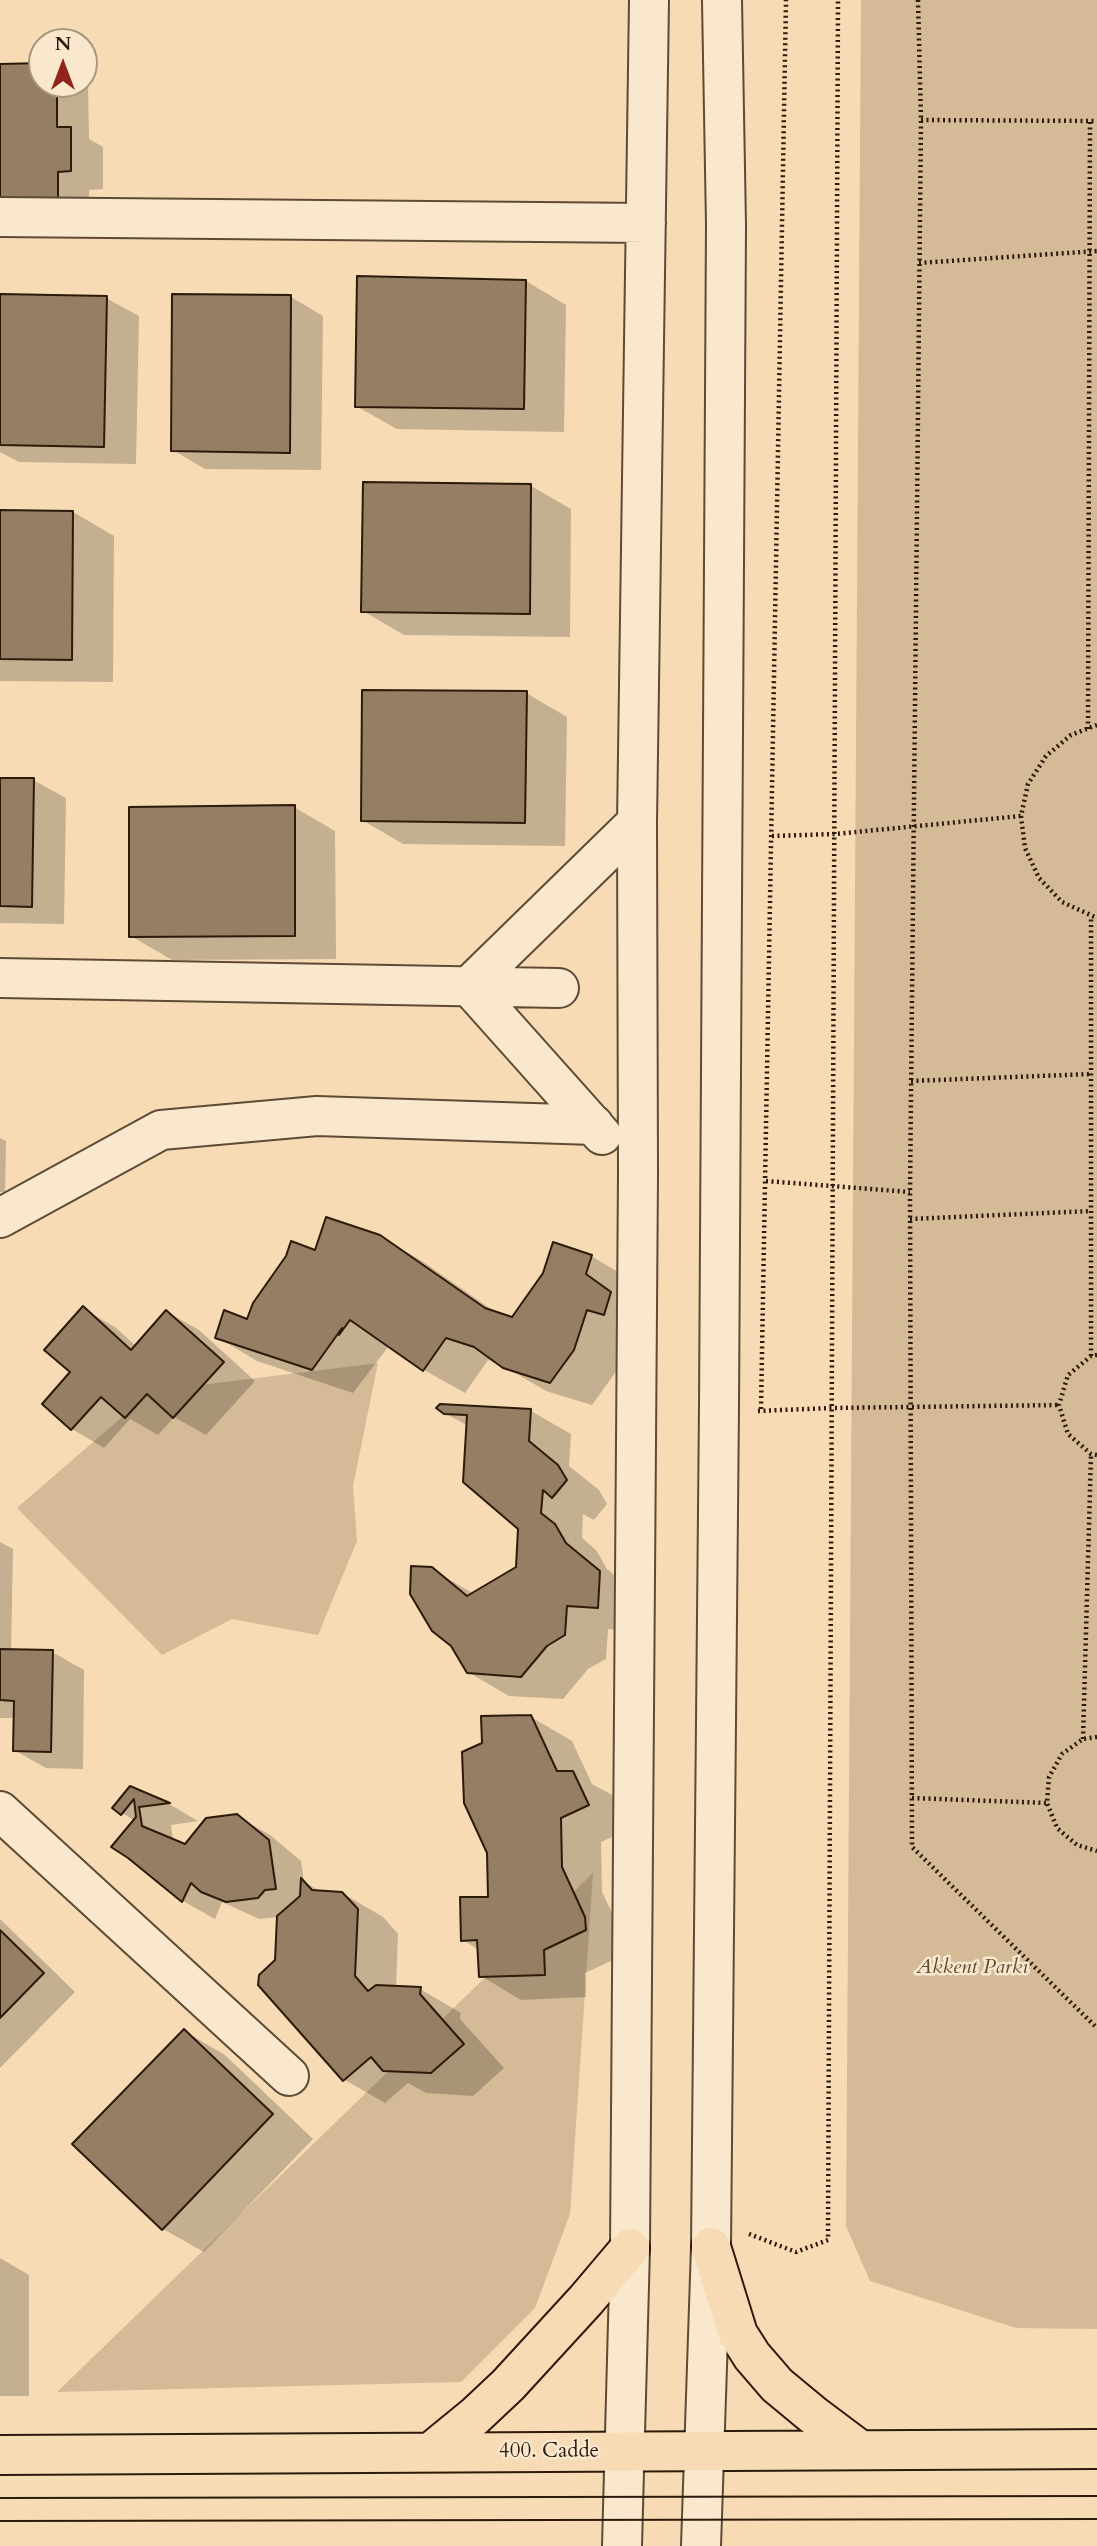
<!DOCTYPE html>
<html>
<head>
<meta charset="utf-8">
<style>
  body { margin:0 }
  #map { position:relative; width:1097px; height:2546px; overflow:hidden; background:#f6dbb4; font-family:Cardo,serif }
  canvas { display:block }
  .north { position:absolute; left:28px; top:28px; width:70px; height:70px; box-sizing:border-box; background:#f9e8ce; border:2px solid #a79680; border-radius:50%; rotate:0deg; font-size:19px; font-weight:700; line-height:28px; text-align:center; color:#2c1a0b }
  .north::after { content:''; display:block; margin:auto; width:24px; height:32px; background:#8f2418; clip-path:polygon(50% 0,100% 100%,50% 72%,0 100%) }
</style>
</head>
<body>
<div id="map">
<canvas width="1097" height="2546"></canvas>
<div class="north">N</div>
</div>
<script>
const ctx = document.querySelector('canvas').getContext('2d');
ctx.lineJoin = 'round';
function fill(path, color) { ctx.fillStyle = color; ctx.fill(path, 'evenodd'); }
const toPath = rows => new Path2D(rows.map(r => 'M' + r).join(''));
function strokePath(path, color, width, dash) { ctx.strokeStyle = color; ctx.lineWidth = width; ctx.lineCap = dash ? 'butt' : 'round'; ctx.setLineDash(dash || []); ctx.stroke(path); }
function write(font, color, halo, rows, align = 'center') {
  ctx.font = font + ' Cardo,serif'; ctx.lineWidth = 5; ctx.setLineDash([]); ctx.textBaseline = 'middle'; ctx.strokeStyle = halo; ctx.fillStyle = color; for (const [text, x, y, turn = 0] of rows) {
    ctx.save(); ctx.translate(x, y); ctx.rotate((+turn || 0) * Math.PI / 180); ctx.textAlign = isNaN(turn) ? turn : align; if (halo) ctx.strokeText(text, 0, 0); ctx.fillText(text, 0, 0); ctx.restore();
  }
}
fill(toPath([
  [861,0,1097,0,1097,2329,1016,2328,870,2281,846,2226],
  [378,1363,353,1486,357,1541,318,1635,232,1619,162,1655,17,1508,152,1391],
  [593,1873,570,2214,535,2308,461,2382,57,2392]
]), '#d4ba97');
fill(toPath([
  [42,65,42,84,84,84,84,81,88,84,89,139,103,147,103,189,89,190,90,223,0,224,0,66],
  [526,281,566,305,564,432,397,429,356,406],
  [0,296,106,298,139,316,136,464,19,462,0,452],
  [291,297,323,316,321,470,205,469,173,450],
  [531,486,571,509,570,637,404,635,363,611],
  [0,512,73,512,114,536,113,682,0,681],
  [526,693,567,717,565,846,403,844,362,820],
  [0,779,33,780,66,798,64,924,0,923],
  [294,807,335,831,336,959,172,960,131,936],
  [0,1138,6,1141,5,1192,0,1192],
  [380,1237,422,1261,498,1314,513,1319,591,1256,632,1280,628,1332,615,1373,592,1405,546,1391,502,1365,488,1360,465,1393,424,1370,389,1346,353,1393,257,1361,217,1337,249,1321,316,1252],
  [83,1309,115,1327,136,1346,167,1312,199,1330,255,1381,206,1435,174,1417,158,1435,130,1419,104,1448,72,1429,44,1404,72,1372],
  [531,1411,571,1434,569,1466,599,1490,607,1504,594,1520,583,1514,582,1538,596,1550,607,1569,640,1596,639,1631,608,1629,606,1659,588,1669,563,1699,509,1696,468,1672,431,1569,474,1594,518,1568,520,1528,468,1426,445,1413],
  [0,1542,13,1549,11,1651,52,1652,84,1670,83,1769,46,1768,14,1750,15,1718,0,1718],
  [531,1717,572,1741,592,1784,614,1796,629,1829,601,1842,602,1892,626,1942,626,1954,585,1973,586,1997,521,2000,481,1976,479,1950,463,1940,490,1899],
  [131,1788,169,1804,198,1821,171,1825,173,1841,185,1846,237,1816,270,1835,301,1861,304,1882,322,1892,342,1893,383,1917,398,1934,396,1988,420,1989,461,2013,460,2019,504,2068,473,2096,426,2093,408,2083,385,2103,345,2080,277,1961,279,1917,259,1919,222,1902,215,1919,183,1901,129,1856,135,1821,122,1813],
  [0,1919,75,1992,0,2068],
  [184,2031,225,2055,313,2139,204,2252,163,2229],
  [0,2258,29,2275,29,2396,0,2396]
]), '#0003');
const building = toPath([
  [42,63,42,84,57,84,57,127,71,127,71,171,58,172,58,206,0,206,0,64,42,63],
  [357,276,526,280,524,409,355,407,357,276],
  [0,294,107,296,104,447,0,445,0,294],
  [172,294,291,295,290,453,171,451,172,294],
  [363,482,531,484,530,614,361,612,363,482],
  [0,510,73,511,72,660,0,659,0,510],
  [362,690,527,691,525,823,361,821,362,690],
  [0,778,34,778,32,907,0,906,0,778],
  [295,805,295,936,129,937,129,807,295,805],
  [326,1217,380,1235,485,1308,512,1317,543,1273,553,1242,592,1255,586,1274,611,1292,604,1315,587,1310,574,1350,550,1383,503,1368,474,1347,446,1338,423,1371,350,1320,339,1335,342,1328,312,1370,215,1338,224,1310,247,1319,253,1303,286,1256,291,1241,315,1250,326,1217],
  [83,1306,131,1350,166,1310,224,1362,173,1418,147,1394,125,1418,101,1397,71,1430,42,1404,70,1372,44,1350,83,1306],
  [440,1404,531,1409,529,1441,558,1465,567,1480,552,1498,543,1490,541,1513,555,1524,566,1543,600,1571,598,1608,567,1606,565,1635,547,1646,521,1677,467,1673,451,1646,432,1631,410,1594,411,1566,432,1567,467,1596,516,1567,518,1529,463,1482,467,1415,444,1414,436,1408,440,1404],
  [0,1649,53,1650,51,1752,13,1751,14,1701,0,1700,0,1649],
  [531,1715,557,1771,573,1771,589,1805,561,1818,562,1867,585,1917,586,1930,544,1950,545,1975,479,1977,477,1940,461,1941,460,1897,488,1897,487,1853,464,1803,462,1752,482,1743,481,1716,531,1715],
  [130,1786,170,1803,139,1807,142,1826,185,1844,206,1818,237,1814,269,1840,276,1889,265,1890,258,1898,226,1902,201,1892,191,1883,182,1902,128,1858,111,1847,136,1817,134,1799,121,1815,112,1808,130,1786],
  [301,1878,312,1890,342,1892,358,1909,355,1976,368,1991,376,1985,421,1987,420,1994,464,2044,431,2073,383,2071,371,2057,343,2081,258,1985,259,1975,275,1960,277,1916,300,1896,301,1878],
  [0,1930,44,1973,0,2018,0,1930],
  [184,2029,273,2114,162,2230,72,2144,184,2029]
]);
fill(building, '#957e63');
strokePath(building, '#2c1a0b', 2);
const minor = toPath([
  [0,217,646,223],
  [0,978,559,988],
  [602,1135,469,986,637,822],
  [0,1218,161,1130,317,1116,594,1125],
  [0,1811,289,2076],
  [622,2546,630,2248,638,1174,637,822,649,0],
  [701,2546,711,2247,719,1406,726,225,722,0]
]);
const major = toPath([
  [711,2247,738,2334,752,2356,777,2385,812,2414,860,2450],
  [431,2452,475,2416,508,2385,586,2300,630,2248],
  [0,2455,1097,2449]
]);
strokePath(minor, '#5e4a35', 42);
strokePath(major, '#2c1a0b', 42);
strokePath(toPath([
  [918,0,921,120,910,1192,912,1847,1097,2028],
  [921,120,1097,121],
  [919,263,1097,251],
  [1097,725,1071,735,1046,756,1028,784,1021,816,1025,848,1039,878,1062,902,1097,918],
  [1088,729,1090,121],
  [772,836,835,834,1021,816],
  [911,1081,1091,1074],
  [766,1181,910,1192],
  [910,1219,1091,1211],
  [1097,1355,1091,1356,1068,1375,1059,1405,1068,1434,1091,1454,1097,1455],
  [1091,1356,1091,917],
  [761,1409,786,0],
  [758,1411,831,1408,1059,1405],
  [1097,1737,1083,1739,1062,1754,1049,1777,1047,1803,1057,1828,1077,1845,1097,1851],
  [1083,1739,1091,1454],
  [912,1798,1047,1803],
  [749,2234,796,2252,828,2240,838,0]
]), '#2c1a0b', 4.5, [2, 3.5]);
strokePath(minor, '#f9e8ce', 38);
strokePath(major, '#f6dbb4', 38);
strokePath(toPath([
  [0,2498,1097,2496],
  [0,2521,1097,2519]
]), '#2c1a0b', 2);
write('italic 21px', '#5e4a35', '#f9e8ce', [
  ["Akkent Parkı",972,1968]
]);
write('21px', '#2c1a0b', '#f9e8ce', [
  ["400. Cadde",549,2452]
]);
</script>
</body>
</html>
